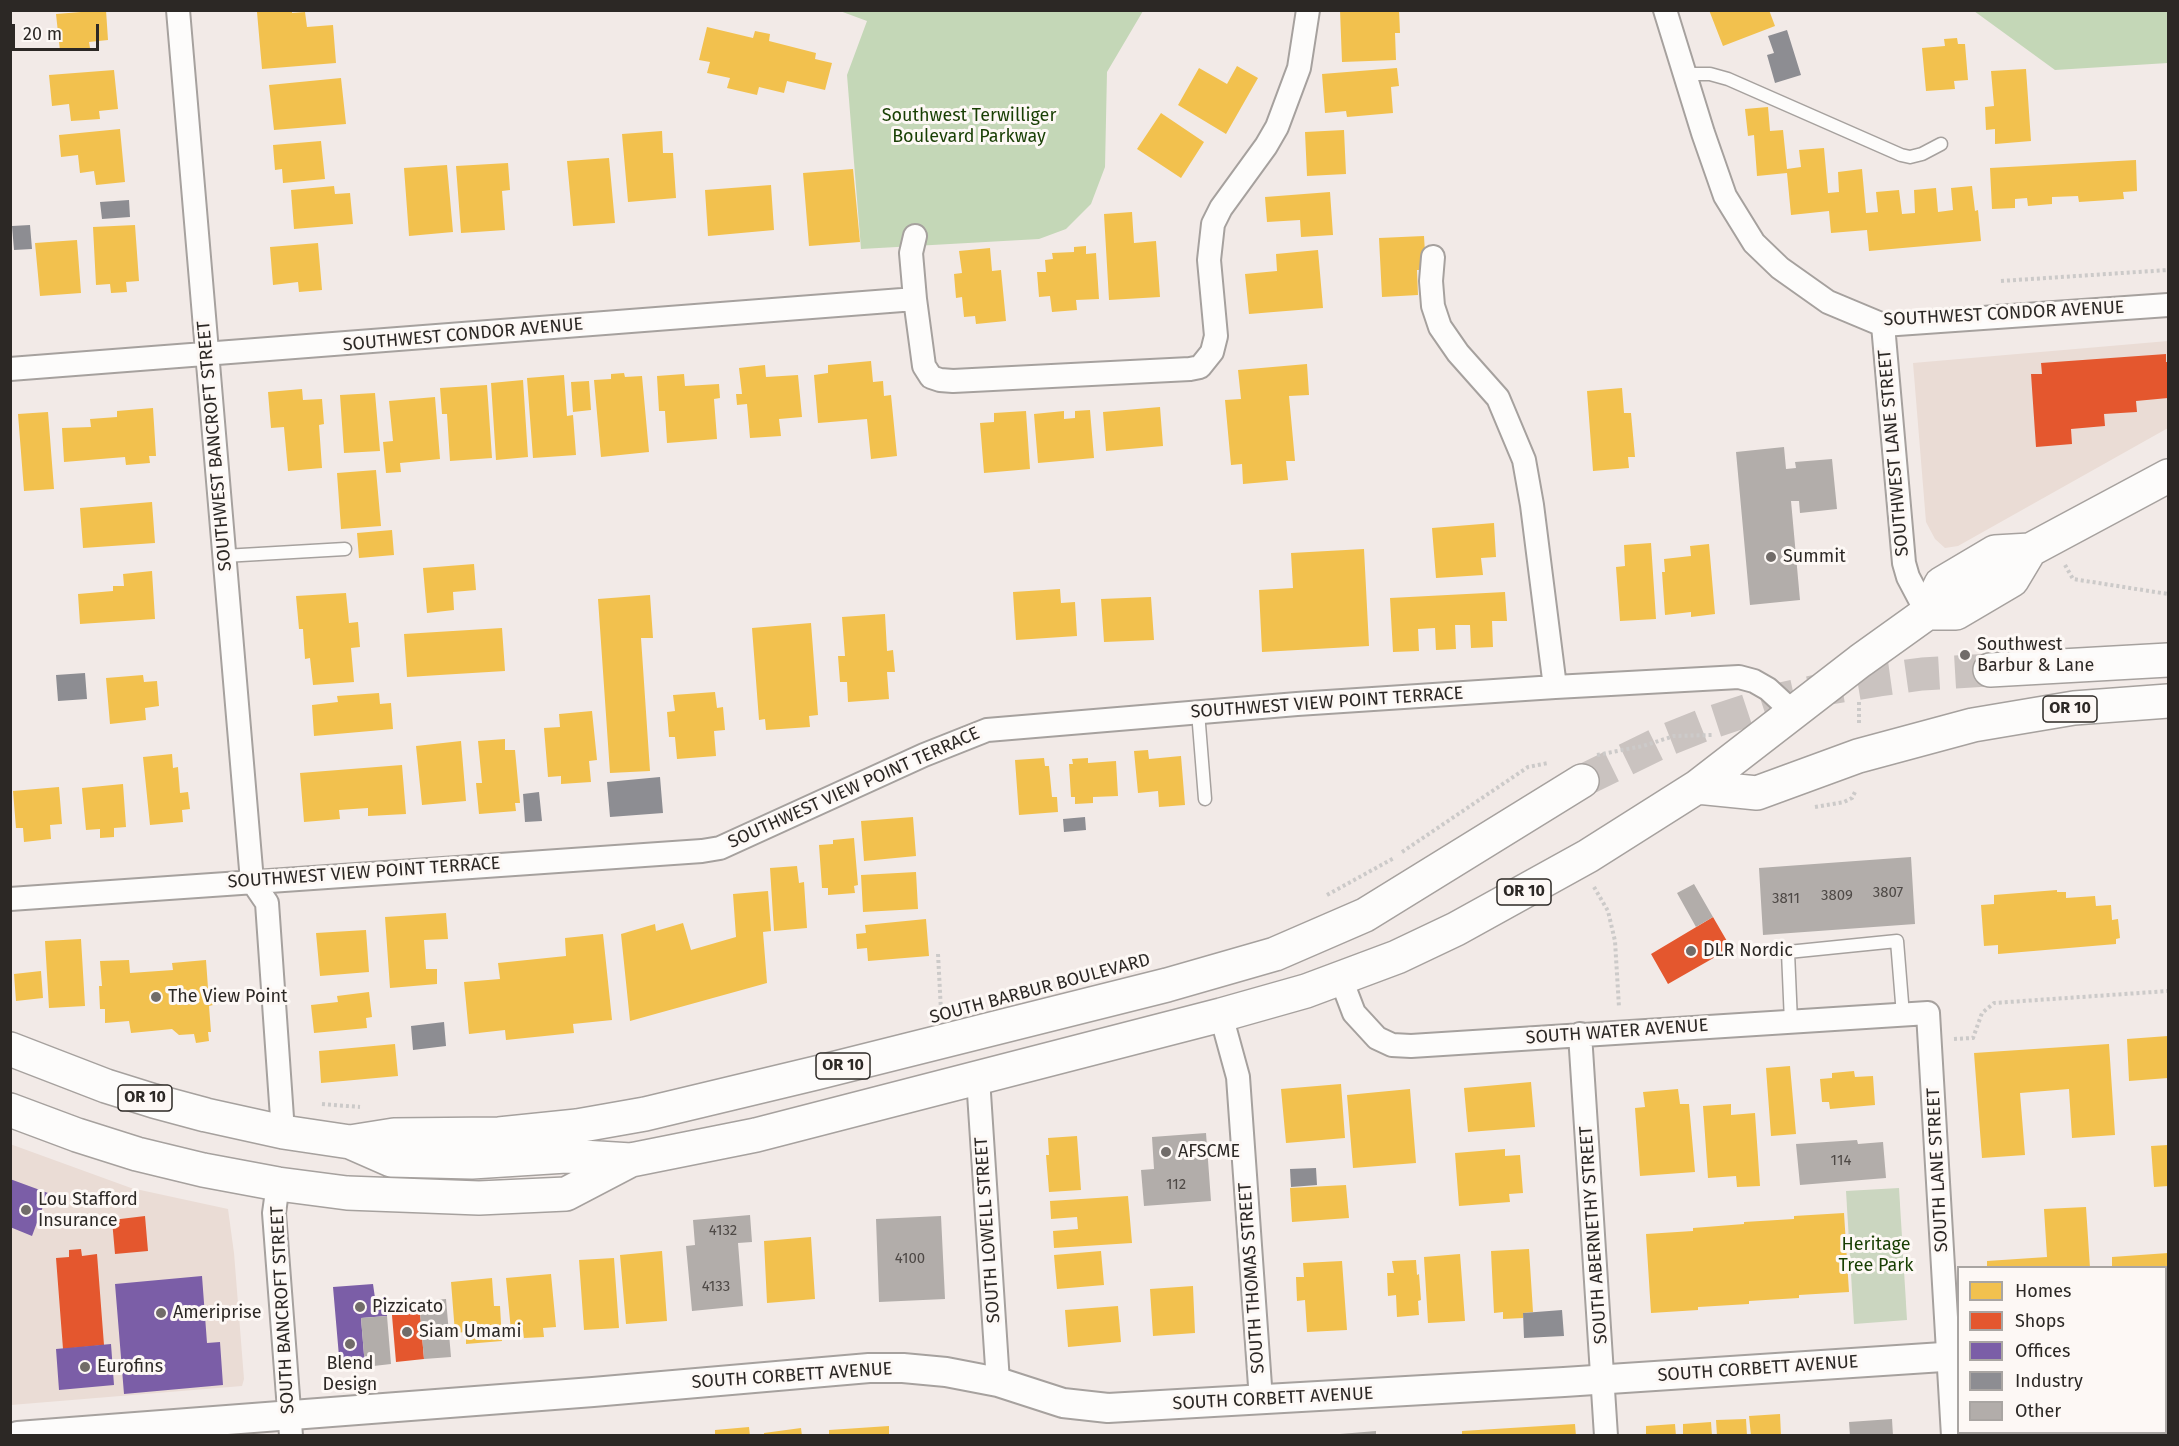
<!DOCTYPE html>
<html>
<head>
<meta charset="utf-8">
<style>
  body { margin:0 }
  #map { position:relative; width:2179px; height:1446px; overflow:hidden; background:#f2eae7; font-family:"Fira Sans",sans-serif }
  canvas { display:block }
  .frame { position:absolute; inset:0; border:12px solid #2c2825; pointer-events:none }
  .legend { position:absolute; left:1957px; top:1266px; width:210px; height:168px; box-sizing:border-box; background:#fdf8f5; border:2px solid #a9a5a2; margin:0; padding:8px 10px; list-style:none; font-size:18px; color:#2c2825 }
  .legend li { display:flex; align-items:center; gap:12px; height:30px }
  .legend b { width:30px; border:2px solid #a9a5a2 }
  .scale { position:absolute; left:12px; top:24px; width:87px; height:27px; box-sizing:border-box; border:3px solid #2c2825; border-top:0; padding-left:8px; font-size:18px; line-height:21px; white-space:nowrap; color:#2c2825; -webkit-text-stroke:4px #fdf8f5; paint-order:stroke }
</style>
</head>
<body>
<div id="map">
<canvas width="2179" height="1446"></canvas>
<div class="frame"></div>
<ul class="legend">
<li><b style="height:16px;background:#f2c14e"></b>Homes</li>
<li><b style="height:16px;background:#e4572e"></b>Shops</li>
<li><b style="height:16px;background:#7b5ea7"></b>Offices</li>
<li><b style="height:16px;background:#8d8d92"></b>Industry</li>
<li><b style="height:16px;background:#b2adaa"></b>Other</li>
</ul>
<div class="scale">20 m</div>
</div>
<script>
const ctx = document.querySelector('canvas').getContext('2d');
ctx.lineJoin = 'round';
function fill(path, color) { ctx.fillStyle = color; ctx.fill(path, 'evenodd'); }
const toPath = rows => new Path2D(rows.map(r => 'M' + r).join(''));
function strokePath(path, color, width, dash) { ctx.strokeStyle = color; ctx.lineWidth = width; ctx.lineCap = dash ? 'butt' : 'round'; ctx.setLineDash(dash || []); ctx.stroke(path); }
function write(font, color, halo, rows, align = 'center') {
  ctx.font = font + ' "Fira Sans",sans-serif'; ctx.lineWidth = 6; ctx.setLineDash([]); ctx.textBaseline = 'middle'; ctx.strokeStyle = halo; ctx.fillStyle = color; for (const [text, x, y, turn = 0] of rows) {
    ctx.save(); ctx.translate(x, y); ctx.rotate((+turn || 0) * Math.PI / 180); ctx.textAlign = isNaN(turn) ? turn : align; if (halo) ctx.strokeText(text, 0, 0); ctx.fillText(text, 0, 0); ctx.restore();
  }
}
fill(toPath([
  [2168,341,2168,428,1958,546,1945,548,1935,539,1926,522,1913,363],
  [10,1144,131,1188,228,1209,234,1253,244,1379,242,1386,11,1405]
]), '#eadcd5');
fill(toPath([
  [1899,1188,1907,1320,1854,1324,1846,1191]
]), '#cbd6c0');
fill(toPath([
  [840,11,1143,11,1107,72,1105,167,1091,204,1066,229,1039,239,861,249,847,75,867,21],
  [1974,11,2168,11,2168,63,2055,70]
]), '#c4d7b7');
fill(toPath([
  [106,10,108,40,89,42,90,48,60,51,56,14],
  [292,10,292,13,305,12,307,27,333,25,336,63,262,69,257,12],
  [1340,10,1399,10,1400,33,1395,33,1396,60,1342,62],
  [1709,10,1769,10,1775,26,1723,46],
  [707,27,753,38,755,31,770,34,769,41,816,53,815,59,832,63,825,90,787,81,784,93,759,87,757,95,727,88,730,78,707,73,710,62,699,60],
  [1957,38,1958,44,1965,44,1968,80,1954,81,1955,89,1926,91,1922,48,1945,46,1944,39],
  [1237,66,1258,78,1226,134,1178,105,1199,68,1227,84],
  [1397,68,1399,86,1391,87,1393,113,1347,117,1346,111,1325,113,1322,74],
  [2026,69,2031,141,1995,144,1995,129,1986,130,1985,107,1994,106,1991,71],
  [114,70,118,109,99,111,100,119,71,121,69,104,52,106,49,75],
  [341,78,346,124,274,130,269,85],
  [1768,107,1770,131,1783,130,1787,169,1801,167,1799,150,1824,148,1828,193,1839,192,1838,172,1862,169,1866,213,1878,212,1876,192,1899,190,1902,214,1915,213,1914,190,1936,188,1938,212,1953,210,1951,188,1972,186,1975,211,1978,210,1981,241,1869,251,1867,230,1831,233,1829,211,1791,215,1787,173,1757,176,1754,135,1748,136,1745,109],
  [1161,113,1204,142,1181,178,1137,149],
  [120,129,125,182,96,185,94,171,80,173,78,155,61,157,59,135],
  [1344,130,1346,174,1307,176,1305,132],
  [662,131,663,153,673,153,676,198,628,202,622,134],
  [321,141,325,179,283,183,282,169,275,170,273,145],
  [609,158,615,223,573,226,567,161],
  [2136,160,2137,191,2123,192,2124,199,2079,202,2078,196,2052,197,2052,204,2028,206,2027,198,2015,199,2015,208,1992,209,1990,168],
  [508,163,510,190,502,191,505,230,461,233,456,166],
  [447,165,453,232,409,236,404,168],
  [853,169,860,242,809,246,803,173],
  [771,185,774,230,708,236,705,190],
  [334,186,335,194,350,193,353,224,294,229,291,190],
  [1330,192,1333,235,1301,237,1300,220,1267,222,1265,197],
  [1132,212,1134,243,1156,241,1160,297,1109,300,1104,214],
  [135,225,139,281,126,282,127,292,111,293,110,284,96,285,93,227],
  [1424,236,1426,270,1417,270,1418,295,1382,297,1379,238],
  [77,240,81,293,40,296,35,243],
  [318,243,322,290,299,292,298,282,273,285,270,247],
  [1086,246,1086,254,1096,253,1099,299,1076,300,1077,310,1052,312,1050,296,1039,297,1037,272,1046,272,1045,260,1053,259,1052,253,1074,252,1074,247],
  [990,248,992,271,1001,270,1006,321,976,324,975,316,964,317,962,297,956,298,954,274,962,273,959,251],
  [1318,250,1323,308,1249,314,1245,274,1277,271,1276,254],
  [871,361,873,382,883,381,884,396,891,395,897,456,871,459,867,419,818,423,814,375,828,373,828,365],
  [1307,364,1309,395,1289,396,1295,461,1286,461,1288,480,1243,484,1242,464,1231,465,1225,400,1241,399,1238,370],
  [765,365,766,377,798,375,802,417,779,419,781,436,750,438,747,404,737,405,736,394,742,394,739,368],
  [624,373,625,377,642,376,649,452,601,457,594,380,611,379,611,374],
  [684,374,685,386,719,384,720,398,714,399,717,439,667,443,665,411,659,411,657,376],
  [564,375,567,416,573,415,576,455,533,458,527,378],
  [523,380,528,457,496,460,491,383],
  [589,381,591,410,573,412,571,382],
  [487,385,492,458,450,461,447,414,442,414,440,388],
  [1622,388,1624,413,1631,413,1635,457,1628,457,1629,468,1593,471,1587,391],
  [302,389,303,400,322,399,324,424,319,425,322,468,288,471,284,427,271,428,268,392],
  [375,393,380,451,344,453,340,395],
  [435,397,440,459,400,463,401,472,386,473,383,442,393,441,389,401],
  [1160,407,1163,446,1106,451,1103,412],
  [153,408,156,456,149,456,150,463,126,465,125,457,64,462,62,428,91,427,90,419,117,417,117,411],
  [1090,410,1094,458,1038,463,1034,414,1064,411,1064,419,1075,418,1075,411],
  [1026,411,1030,469,984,473,980,423,994,422,994,413],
  [48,412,54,489,24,491,18,414],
  [376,470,381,526,341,529,337,473],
  [152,502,155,543,83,548,80,508],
  [1494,523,1496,557,1481,558,1483,575,1436,578,1432,528],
  [392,530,394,555,359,558,357,533],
  [1651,543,1656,619,1620,621,1616,567,1625,566,1624,545],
  [1709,544,1715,614,1691,617,1691,612,1665,615,1662,572,1665,572,1664,559,1691,556,1690,546],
  [1364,549,1369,646,1262,652,1259,590,1293,588,1291,553],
  [474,564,476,590,453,592,454,610,427,613,423,568],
  [152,571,155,619,80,624,78,594,113,591,113,586,124,586,123,574],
  [1060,589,1061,603,1075,602,1077,636,1016,640,1013,592],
  [1505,592,1507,621,1492,621,1493,647,1471,648,1470,625,1455,625,1456,649,1436,650,1435,628,1418,629,1419,651,1393,652,1390,598],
  [346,593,349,623,358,622,360,647,351,648,354,682,313,685,310,658,305,659,303,629,299,629,296,596],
  [650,595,653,638,641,638,650,771,610,773,598,599],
  [1151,597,1154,640,1104,642,1101,599],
  [885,614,887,651,893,650,895,672,887,672,889,699,848,702,847,682,840,682,838,656,845,656,842,617],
  [811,623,818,715,809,716,810,727,766,730,765,719,759,720,752,628],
  [502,628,505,671,407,677,404,634],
  [143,675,144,682,157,681,159,706,145,708,146,720,110,724,106,678],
  [715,692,717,708,723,707,725,730,714,731,716,756,677,759,675,737,669,737,667,712,675,711,673,695],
  [379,693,380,704,391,703,393,729,314,736,312,705,338,702,337,696],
  [592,711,597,760,589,761,591,782,561,784,561,776,548,777,544,728,560,727,559,714],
  [505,739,505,750,515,750,520,803,515,803,516,811,479,814,476,783,482,783,478,741],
  [461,741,466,801,422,805,416,746],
  [1148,750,1149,759,1181,756,1185,805,1159,807,1158,791,1138,793,1134,751],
  [172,754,173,768,178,767,180,793,188,792,190,809,182,810,183,822,150,825,143,757],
  [1044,758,1045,766,1049,766,1052,797,1057,797,1058,812,1019,815,1015,760],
  [1088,758,1088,763,1116,761,1118,796,1093,797,1093,803,1075,804,1075,797,1071,797,1069,764,1073,764,1072,759],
  [402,765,406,814,368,816,368,808,339,810,340,819,304,822,300,773],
  [123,784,126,827,114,828,114,837,100,838,100,829,86,830,82,788],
  [59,787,62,824,50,825,51,839,24,842,23,828,16,828,13,791],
  [913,817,916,856,864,861,861,821],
  [854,838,858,885,854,886,855,893,828,895,828,888,822,888,819,845,833,844,833,840],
  [797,866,799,883,804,882,807,928,774,931,770,868],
  [916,872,918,909,863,912,861,875],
  [2057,890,2057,892,2066,892,2066,898,2095,896,2096,906,2111,905,2112,920,2118,919,2120,938,2116,939,2116,944,1998,954,1998,945,1984,946,1981,905,1994,904,1994,895],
  [768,891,771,931,763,932,767,983,630,1021,621,934,655,924,656,931,683,923,691,950,736,937,733,894],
  [446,913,448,939,424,940,426,969,437,969,437,984,390,988,385,917],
  [926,919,929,956,868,961,867,948,857,949,856,934,866,933,865,925],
  [366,930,369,972,320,976,316,933],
  [603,934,612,1020,573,1024,574,1033,525,1038,506,1040,505,1030,469,1034,464,982,500,979,498,963,566,956,565,938],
  [81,939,85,1006,49,1008,45,941],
  [129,960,130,973,173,970,172,963,206,960,208,988,212,988,213,1005,209,1006,211,1032,208,1032,209,1041,196,1043,194,1034,179,1035,172,1029,131,1033,129,1021,105,1023,105,1009,100,1009,99,986,102,986,100,961],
  [41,971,43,998,16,1001,14,974],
  [369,992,372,1017,366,1018,367,1028,314,1033,311,1005,338,1002,337,996],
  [2168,1036,2168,1078,2129,1081,2127,1039],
  [395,1044,398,1076,321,1083,319,1051],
  [2109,1044,2115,1135,2072,1138,2069,1089,2020,1093,2025,1155,1982,1158,1974,1053],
  [1790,1066,1796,1134,1771,1136,1766,1068],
  [1854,1071,1855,1077,1873,1076,1875,1105,1830,1109,1829,1102,1822,1102,1820,1079,1832,1078,1832,1073],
  [1531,1082,1535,1127,1468,1132,1464,1088],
  [1341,1084,1345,1138,1286,1143,1281,1089],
  [1410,1089,1416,1163,1353,1168,1347,1095],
  [1678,1089,1680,1104,1689,1104,1695,1172,1640,1176,1635,1108,1645,1107,1643,1092],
  [1731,1104,1731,1115,1755,1113,1760,1186,1737,1187,1736,1176,1708,1178,1703,1106],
  [1077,1136,1081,1190,1049,1192,1046,1155,1049,1155,1048,1138],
  [2168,1145,2168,1186,2154,1187,2151,1146],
  [1505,1149,1505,1156,1520,1155,1523,1193,1509,1194,1510,1202,1459,1206,1455,1153],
  [1346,1185,1349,1218,1292,1222,1290,1188],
  [1128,1196,1132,1243,1054,1248,1053,1231,1078,1229,1077,1217,1051,1219,1050,1201],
  [2086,1207,2090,1268,1987,1268,1987,1261,2047,1257,2044,1209],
  [1844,1213,1849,1292,1799,1295,1799,1298,1749,1301,1749,1304,1698,1307,1698,1310,1651,1313,1646,1234,1693,1231,1693,1228,1744,1224,1744,1222,1794,1219,1794,1216],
  [811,1237,815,1299,767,1303,764,1241],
  [1529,1249,1533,1312,1523,1313,1523,1318,1503,1319,1503,1312,1494,1313,1491,1251],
  [662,1251,667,1321,626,1324,620,1255],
  [1101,1251,1104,1285,1057,1289,1054,1255],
  [2168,1253,2168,1295,2166,1296,2166,1268,2112,1268,2112,1257],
  [1460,1254,1465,1321,1428,1323,1424,1257],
  [614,1258,619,1328,584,1330,579,1260],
  [1416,1260,1417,1275,1419,1274,1421,1300,1418,1301,1419,1315,1397,1317,1396,1295,1388,1296,1387,1273,1394,1273,1392,1261],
  [1342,1261,1347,1330,1307,1332,1305,1300,1297,1301,1296,1277,1304,1277,1303,1263],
  [551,1274,556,1327,543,1328,544,1337,524,1338,523,1330,511,1331,506,1278],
  [492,1278,494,1306,500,1306,502,1341,466,1344,466,1332,455,1333,451,1282],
  [1193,1286,1195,1333,1153,1336,1150,1289],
  [1118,1306,1121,1342,1068,1347,1065,1310],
  [1780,1414,1781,1436,1751,1436,1749,1416],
  [1746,1419,1747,1436,1717,1436,1716,1420],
  [1711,1422,1712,1436,1683,1436,1683,1424],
  [1575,1424,1576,1436,1462,1436,1462,1431],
  [1675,1424,1676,1436,1646,1436,1646,1426],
  [889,1426,889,1436,829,1436,829,1430],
  [749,1427,750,1436,715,1436,715,1430],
  [801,1428,802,1436,764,1436,764,1433],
  [2004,1432,2056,1432,2057,1436,2005,1436],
  [2068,1432,2122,1432,2122,1436,2069,1436],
  [2131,1432,2161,1432,2161,1436,2131,1436]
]), '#f2c14e');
fill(toPath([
  [2166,354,2166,362,2168,362,2168,398,2136,401,2137,412,2104,414,2105,426,2071,429,2072,444,2036,447,2031,374,2042,374,2041,363],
  [1713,917,1731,948,1668,984,1651,954],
  [145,1216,148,1251,115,1254,112,1220],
  [81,1249,82,1256,97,1254,104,1345,63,1349,56,1258,69,1257,69,1250],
  [419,1301,424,1359,396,1362,391,1304]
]), '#e4572e');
fill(toPath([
  [10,1179,48,1193,32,1236,10,1227],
  [202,1276,207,1343,220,1342,223,1385,124,1394,115,1284],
  [373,1284,375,1298,385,1297,387,1316,361,1318,365,1367,340,1368,333,1287],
  [111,1344,114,1385,59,1390,56,1349]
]), '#7b5ea7');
fill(toPath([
  [1787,30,1801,75,1775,83,1767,55,1774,53,1768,36],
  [129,200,130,217,102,219,100,202],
  [30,225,32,249,14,250,12,226],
  [85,673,87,699,58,701,56,675],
  [660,777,663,813,610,817,607,782],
  [539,792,542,821,525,822,523,794],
  [1085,817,1086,830,1064,832,1063,819],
  [444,1022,446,1046,413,1050,411,1026],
  [1316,1168,1317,1185,1291,1187,1290,1169],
  [1562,1310,1564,1336,1524,1338,1523,1313]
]), '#8d8d92');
fill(toPath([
  [1784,447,1786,469,1796,468,1795,462,1832,459,1837,509,1800,513,1799,501,1791,501,1800,600,1750,605,1736,452],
  [1911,857,1915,924,1763,935,1759,868],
  [1694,884,1713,917,1696,927,1677,893],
  [1206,1133,1211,1201,1144,1206,1141,1170,1154,1169,1152,1137],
  [1857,1140,1858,1144,1883,1142,1886,1178,1800,1185,1796,1144],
  [750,1215,752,1242,738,1243,743,1306,692,1311,686,1246,695,1245,693,1220],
  [941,1216,945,1299,879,1302,876,1219],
  [446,1299,451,1357,424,1359,419,1301],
  [387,1316,391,1364,365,1367,361,1318],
  [1892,1419,1893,1436,1850,1436,1849,1422],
  [1376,1431,1376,1436,1340,1436,1340,1434]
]), '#b2adaa');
strokePath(toPath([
  [1582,781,1666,740,1709,723,1785,698,1830,688,1879,680,1922,674,1990,670]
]), '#cac3c0', 33, [33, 16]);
const service = toPath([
  [1685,74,1710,74,1728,79,1901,155,1910,157,1922,154,1941,144],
  [224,556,345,549],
  [1198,712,1205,799],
  [1791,1022,1788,952,1897,941,1903,1015]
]);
const minor = toPath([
  [178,10,252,881,267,903,283,1132],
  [1665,10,1703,133,1725,196,1754,243,1780,268,1828,302,1883,325,2168,305],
  [915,236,911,253,915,299,924,366,931,377,940,380,953,381,1190,369,1200,367,1212,352,1216,336,1209,260,1213,224,1221,208,1266,146,1277,127,1299,68,1308,10],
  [1433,257,1431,281,1433,306,1440,327,1458,353,1498,398,1524,460,1532,505,1555,687],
  [1883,325,1904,563,1908,577,1927,613],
  [10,369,915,299],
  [10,899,702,851,720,848,924,755,987,730,1297,704,1555,687,1739,677,1754,681,1768,689,1794,713],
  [1341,979,1354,1013,1377,1038,1392,1045,1411,1046,1928,1013,1953,1436],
  [1221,1015,1238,1077,1261,1400],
  [1580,1034,1606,1436],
  [978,1078,998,1382],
  [278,1184,274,1213,291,1436]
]);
const tertiary = toPath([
  [2166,1344,2168,1344],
  [18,1436,593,1392,869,1368,903,1368,946,1372,998,1382,1063,1403,1108,1408,1564,1382,1958,1356]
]);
const primary = toPath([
  [1927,613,1956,613,1973,603,2012,580,2030,550],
  [1990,670,2168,660],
  [1697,787,1757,793,1858,756,1973,725,2074,708,2168,701],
  [10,1049,106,1086,154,1101,206,1115,283,1132,350,1142,391,1160,472,1162,566,1156,631,1160,756,1135,1221,1015,1306,991,1397,957,1456,929,1588,856,1697,787,1860,661,1927,613,1941,584,1995,552,2030,550,2168,476],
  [10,1110,77,1135,137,1154,203,1170,278,1184,347,1193,479,1198,566,1194,631,1160],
  [350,1142,394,1135,499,1134,577,1126,645,1114,816,1073,1167,985,1275,954,1365,915,1582,781]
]);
strokePath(service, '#a6a19e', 15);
strokePath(minor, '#a6a19e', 26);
strokePath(tertiary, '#a6a19e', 32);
strokePath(primary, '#a6a19e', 36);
strokePath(toPath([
  [2001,281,2168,270],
  [2065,565,2073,579,2168,594],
  [1859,723,1859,701],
  [1597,755,1643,746,1674,736,1713,735],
  [1815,807,1844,802,1852,798,1856,790],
  [1402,852,1528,767,1548,763],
  [1594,887,1608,911,1615,941,1619,1007],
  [1327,895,1394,858],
  [938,954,941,1011],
  [1954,1039,1973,1038,1982,1013,1994,1003,2168,991],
  [322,1104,360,1107]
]), '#cccac9', 4, [3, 3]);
strokePath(service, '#fdfcfb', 12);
strokePath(minor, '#fdfcfb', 22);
strokePath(tertiary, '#fdfcfb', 28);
strokePath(primary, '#fdfcfb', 33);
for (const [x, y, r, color] of [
  [1771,557,6,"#716c69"],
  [1965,655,6,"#716c69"],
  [1691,951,6,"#716c69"],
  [156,997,6,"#716c69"],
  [1166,1152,6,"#716c69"],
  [26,1210,6,"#716c69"],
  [360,1307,6,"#716c69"],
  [161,1313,6,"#716c69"],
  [407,1332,6,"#716c69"],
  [350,1344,6,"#716c69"],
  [85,1367,6,"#716c69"]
]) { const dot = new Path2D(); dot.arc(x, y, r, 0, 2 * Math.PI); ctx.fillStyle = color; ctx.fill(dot); strokePath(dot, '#fdf8f5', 2); }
write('15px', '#4e4946', null, [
  ["3807",1888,893],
  ["3809",1837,896],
  ["3811",1786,899],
  ["114",1841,1161],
  ["112",1176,1185],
  ["4132",723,1231],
  ["4100",910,1259],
  ["4133",716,1287]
]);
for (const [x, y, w] of [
  [2070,709,54],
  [1524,892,54],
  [843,1066,54],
  [145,1098,54]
]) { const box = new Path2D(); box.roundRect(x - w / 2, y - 13, w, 26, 4.5); ctx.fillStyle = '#fdf8f5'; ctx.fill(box); strokePath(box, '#2c2825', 1.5); }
write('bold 16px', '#2c2825', null, [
  ["OR 10",2070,709],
  ["OR 10",1524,892],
  ["OR 10",843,1066],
  ["OR 10",145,1098]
]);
write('18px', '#183f03', '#fdf8f5', [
  ["Southwest Terwilliger",969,116],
  ["Boulevard Parkway",969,137],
  ["Heritage",1876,1245],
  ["Tree Park",1876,1266]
]);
write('18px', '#2c2825', '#fdf8f5', [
  ["SOUTHWEST CONDOR AVENUE",2004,314,-3],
  ["SOUTHWEST CONDOR AVENUE",463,335,-5],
  ["SOUTHWEST BANCROFT STREET",215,446,-95],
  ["SOUTHWEST LANE STREET",1894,453,-95],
  ["SOUTHWEST VIEW POINT TERRACE",1327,703,-4],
  ["SOUTHWEST VIEW POINT TERRACE",854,788,-24],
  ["SOUTHWEST VIEW POINT TERRACE",364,873,-4],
  ["SOUTH BARBUR BOULEVARD",1040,989,-15],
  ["SOUTH WATER AVENUE",1617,1032,-4],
  ["SOUTH LANE STREET",1938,1170,-93],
  ["SOUTH LOWELL STREET",988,1230,-94],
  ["SOUTH ABERNETHY STREET",1594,1235,-94],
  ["SOUTH THOMAS STREET",1252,1278,-94],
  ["SOUTH BANCROFT STREET",283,1310,-93],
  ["SOUTH CORBETT AVENUE",1758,1369,-4],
  ["SOUTH CORBETT AVENUE",792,1376,-4],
  ["SOUTH CORBETT AVENUE",1273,1399,-3]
]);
write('18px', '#2c2825', '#fdf8f5', [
  ["Summit",1783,557],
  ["Southwest",1977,645],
  ["Barbur & Lane",1977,666],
  ["DLR Nordic",1703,951],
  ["The View Point",168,997],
  ["AFSCME",1178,1152],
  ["Lou Stafford",38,1200],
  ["Insurance",38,1221],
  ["Pizzicato",372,1307],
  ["Ameriprise",173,1313],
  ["Siam Umami",419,1332],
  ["Blend",350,1364,"center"],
  ["Design",350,1385,"center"],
  ["Eurofins",97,1367]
], 'left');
</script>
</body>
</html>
